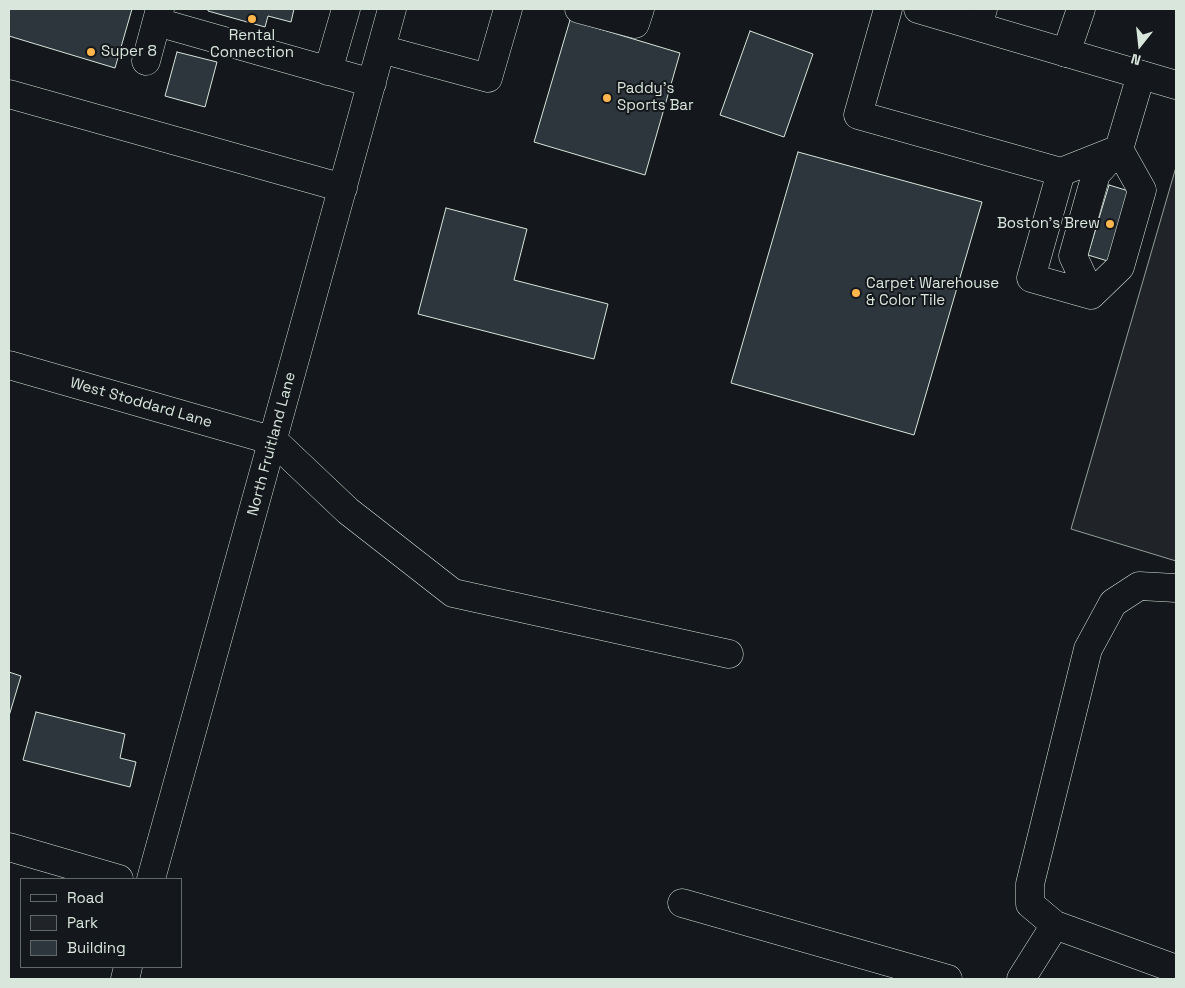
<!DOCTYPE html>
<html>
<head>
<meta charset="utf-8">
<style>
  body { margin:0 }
  #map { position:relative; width:1185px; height:988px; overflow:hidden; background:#14181c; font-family:"Space Grotesk",sans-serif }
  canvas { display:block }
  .frame { position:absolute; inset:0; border:10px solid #d8e6dc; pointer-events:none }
  .legend { position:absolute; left:20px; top:878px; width:162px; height:90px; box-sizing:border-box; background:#14181c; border:1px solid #626a69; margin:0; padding:6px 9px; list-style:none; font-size:15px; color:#d8e6dc }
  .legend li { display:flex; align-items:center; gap:10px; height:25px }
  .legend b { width:25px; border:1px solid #626a69 }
  .north { position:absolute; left:1115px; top:20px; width:50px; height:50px; -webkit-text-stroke:4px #14181c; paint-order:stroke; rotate:196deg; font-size:14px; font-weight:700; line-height:20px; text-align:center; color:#d8e6dc }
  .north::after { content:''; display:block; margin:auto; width:18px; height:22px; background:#d8e6dc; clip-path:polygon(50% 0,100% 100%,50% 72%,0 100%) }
</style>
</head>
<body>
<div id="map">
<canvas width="1185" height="988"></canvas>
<div class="frame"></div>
<ul class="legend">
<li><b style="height:6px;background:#14181c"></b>Road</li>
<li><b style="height:14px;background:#202428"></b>Park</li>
<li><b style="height:14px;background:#2c363c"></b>Building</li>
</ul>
<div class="north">N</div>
</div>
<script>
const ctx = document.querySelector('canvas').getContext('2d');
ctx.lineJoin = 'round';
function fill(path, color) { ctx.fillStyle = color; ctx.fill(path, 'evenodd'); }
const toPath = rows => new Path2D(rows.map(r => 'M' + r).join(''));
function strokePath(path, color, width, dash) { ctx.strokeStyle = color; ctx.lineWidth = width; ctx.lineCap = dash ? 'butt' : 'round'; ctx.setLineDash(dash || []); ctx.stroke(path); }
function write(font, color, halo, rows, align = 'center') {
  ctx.font = font + ' "Space Grotesk",sans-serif'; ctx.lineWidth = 4; ctx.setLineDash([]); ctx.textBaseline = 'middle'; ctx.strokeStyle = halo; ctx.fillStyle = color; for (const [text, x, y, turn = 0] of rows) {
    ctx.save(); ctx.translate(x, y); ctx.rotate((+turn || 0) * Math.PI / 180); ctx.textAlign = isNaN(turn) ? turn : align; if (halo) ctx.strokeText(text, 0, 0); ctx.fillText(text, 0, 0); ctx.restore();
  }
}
const green = toPath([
  [1176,167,1176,561,1071,529,1176,167]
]);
fill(green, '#202428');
strokePath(green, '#939e99', 1);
const building = toPath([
  [9,9,132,9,115,68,9,36,9,9],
  [208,9,294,9,291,22,268,16,265,27,208,11,208,9],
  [570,20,680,53,645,175,534,142,570,20],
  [750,31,813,54,784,137,720,115,750,31],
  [177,52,217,62,205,107,165,96,177,52],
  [798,152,982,202,914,435,731,383,798,152],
  [1109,185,1132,192,1111,262,1088,255,1109,185],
  [446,208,527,229,514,280,608,304,594,359,418,314,446,208],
  [9,672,21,676,9,716,9,672],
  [36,712,125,734,120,758,136,762,130,787,23,760,36,712]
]);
fill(building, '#2c363c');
strokePath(building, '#d8e6dc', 1);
const minor = toPath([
  [579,9,635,24,640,9],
  [888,9,858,115,1061,172,1031,278,1091,295],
  [157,22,372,83],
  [978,26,983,9],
  [381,49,488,78,508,9],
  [1066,53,1081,9],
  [146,61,160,9],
  [328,71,346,9],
  [9,94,343,188],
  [1119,149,1142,190,1120,267,1091,295,1073,256,1096,174,1119,149],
  [1061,172,1119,149,1141,75],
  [9,365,274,441,348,511,453,593,729,654],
  [1176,588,1139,586,1113,603,1088,649,1030,884,1030,904,1055,925,1176,969],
  [9,847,119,879],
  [151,879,392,9],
  [682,903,948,979],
  [125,979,128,967],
  [1021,979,1055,925]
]);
const major = toPath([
  [918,9,1176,85]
]);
strokePath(minor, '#d8e6dc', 29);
strokePath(major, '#d8e6dc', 29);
strokePath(minor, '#14181c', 28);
strokePath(major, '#14181c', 28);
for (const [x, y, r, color] of [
  [252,19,5,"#ffb74d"],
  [91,52,5,"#ffb74d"],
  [607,98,5,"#ffb74d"],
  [1110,224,5,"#ffb74d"],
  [856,293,5,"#ffb74d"]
]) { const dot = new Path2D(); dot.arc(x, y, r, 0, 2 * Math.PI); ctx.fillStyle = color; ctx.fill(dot); strokePath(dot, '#14181c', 2); }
write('15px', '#d8e6dc', '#14181c', [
  ["Rental",252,36,"center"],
  ["Connection",252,53,"center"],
  ["Super 8",101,52],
  ["Paddy's",617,89],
  ["Sports Bar",617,106],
  ["Boston's Brew",1100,224,"right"],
  ["Carpet Warehouse",866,284],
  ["& Color Tile",866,301]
], 'left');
write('15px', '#d8e6dc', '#14181c', [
  ["West Stoddard Lane",141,403,16],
  ["North Fruitland Lane",272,444,-75]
]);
</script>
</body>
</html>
